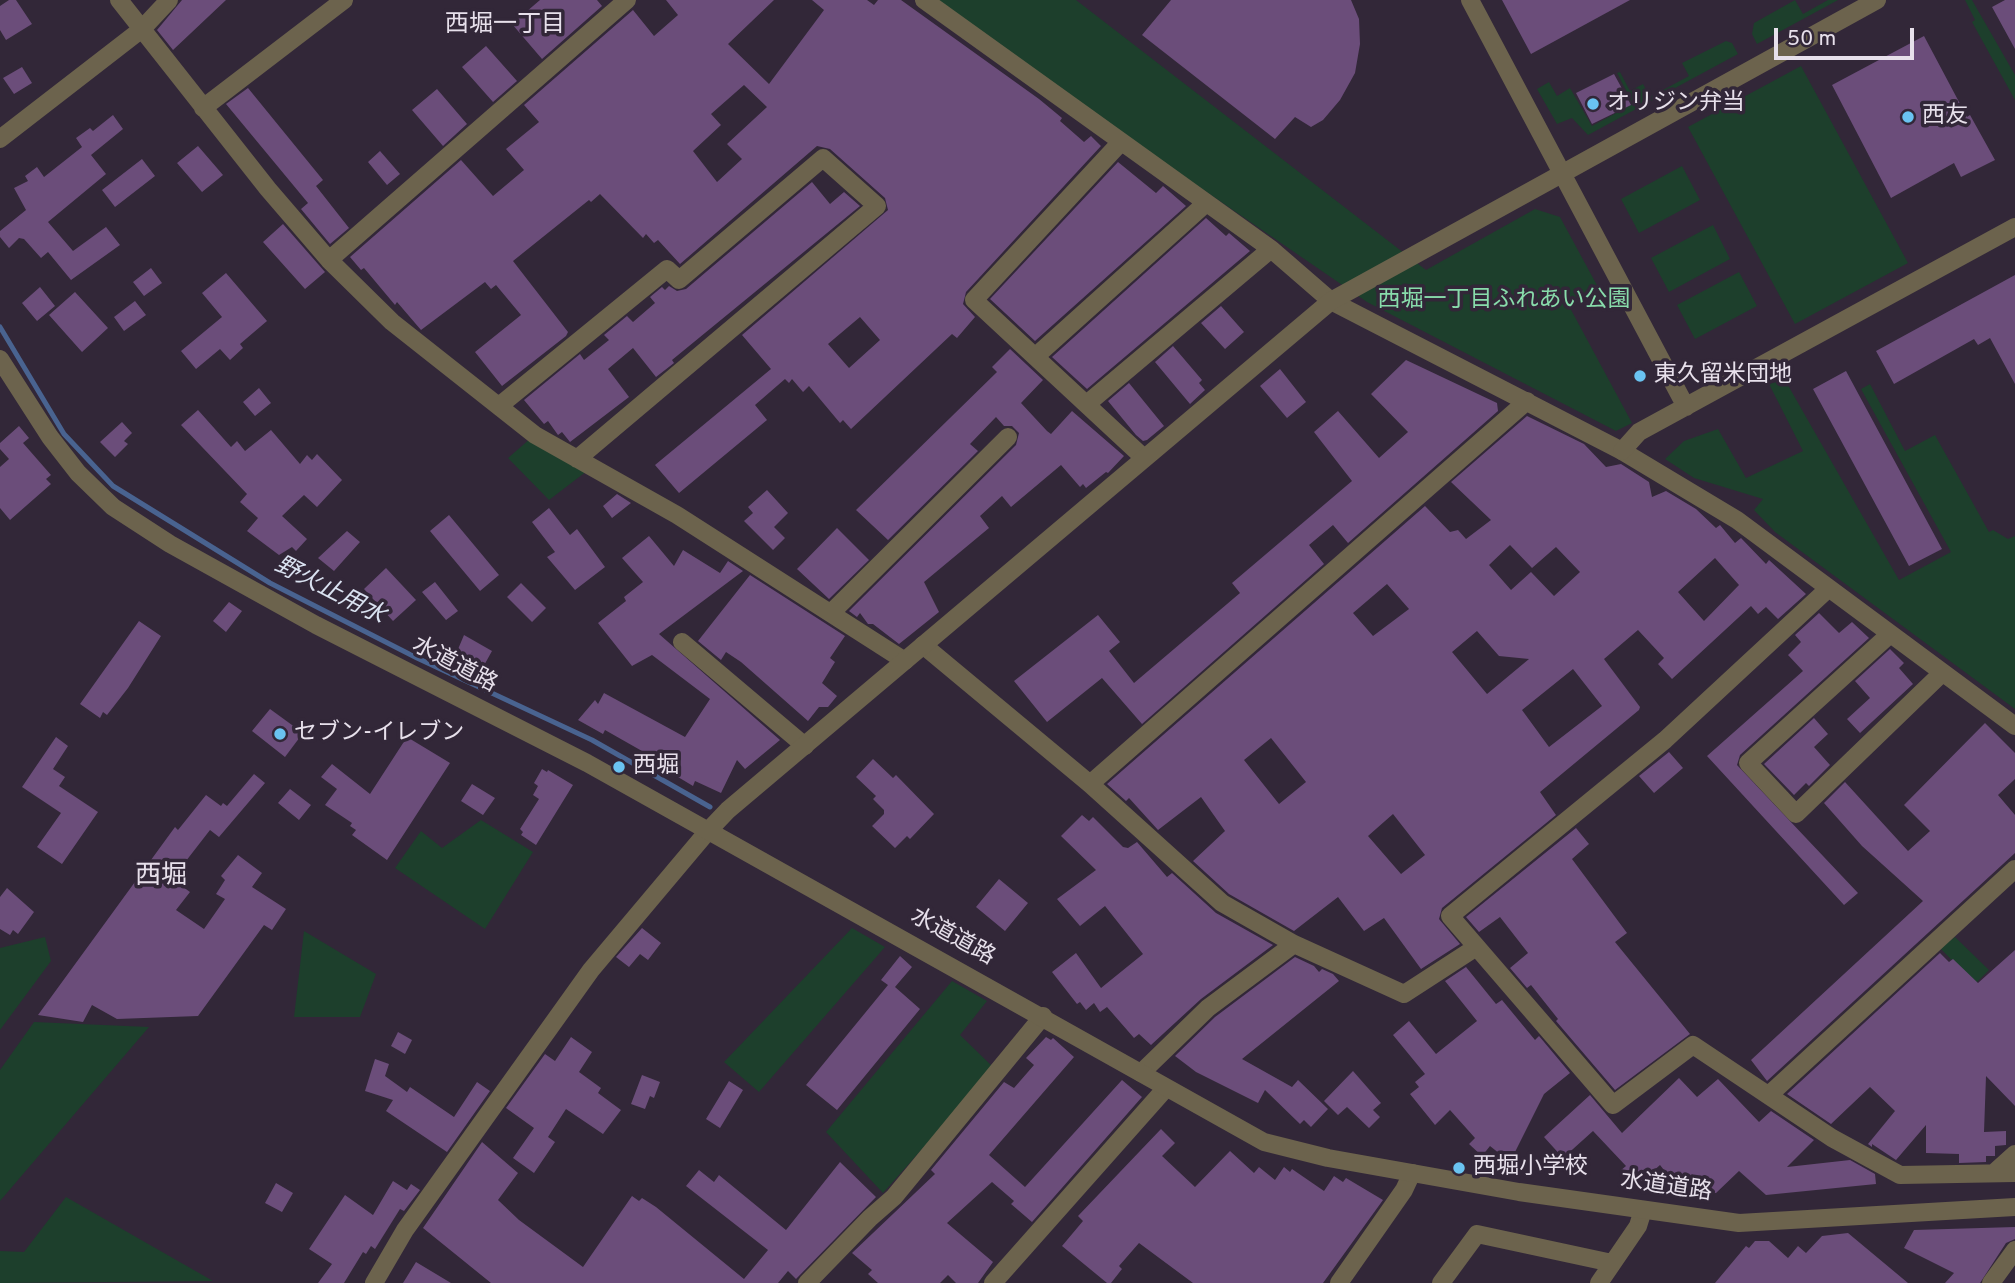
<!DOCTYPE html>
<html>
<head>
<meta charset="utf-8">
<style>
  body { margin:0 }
  #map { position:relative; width:2015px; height:1283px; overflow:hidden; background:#322738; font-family:Overpass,sans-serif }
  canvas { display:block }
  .scale { position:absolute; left:1774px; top:28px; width:140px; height:32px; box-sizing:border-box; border:4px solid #e7e0eb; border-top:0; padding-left:9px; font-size:21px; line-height:24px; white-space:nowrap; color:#e7e0eb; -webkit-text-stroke:5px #322738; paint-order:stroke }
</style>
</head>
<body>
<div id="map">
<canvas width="2015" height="1283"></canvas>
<div class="scale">50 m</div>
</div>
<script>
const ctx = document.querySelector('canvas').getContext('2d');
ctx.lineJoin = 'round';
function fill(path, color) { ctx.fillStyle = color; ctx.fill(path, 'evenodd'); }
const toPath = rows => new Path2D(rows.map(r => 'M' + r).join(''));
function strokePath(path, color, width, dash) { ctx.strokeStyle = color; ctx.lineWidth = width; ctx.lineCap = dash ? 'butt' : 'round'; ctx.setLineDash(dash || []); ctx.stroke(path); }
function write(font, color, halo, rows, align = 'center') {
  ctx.font = font + ' Overpass,"Noto Sans JP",sans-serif'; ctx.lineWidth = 7; ctx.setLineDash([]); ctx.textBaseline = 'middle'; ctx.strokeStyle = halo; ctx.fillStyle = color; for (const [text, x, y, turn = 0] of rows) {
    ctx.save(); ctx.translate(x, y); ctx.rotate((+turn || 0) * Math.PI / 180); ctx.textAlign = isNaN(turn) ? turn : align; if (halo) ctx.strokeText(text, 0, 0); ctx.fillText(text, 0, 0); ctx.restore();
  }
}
fill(toPath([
  [934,0,1076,0,1426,270,1535,209,1560,217,1599,289,1569,306,1632,423,1616,431,1367,302,1007,55],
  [1795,0,1803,14,1828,0,1838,0,1757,44,1752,34,1754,23],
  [1965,0,1972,0,2015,75,2015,100,1972,22,1975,20],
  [1726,41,1732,43,1738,54,1588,135,1572,118,1557,124,1537,89,1549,82,1557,96,1570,88,1592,126,1633,104,1617,73,1620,72,1630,91,1643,84,1650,97,1689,76,1682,63],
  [1801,66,1908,263,1795,324,1688,127],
  [1682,166,1700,200,1639,233,1621,199],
  [1713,225,1730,259,1669,292,1651,258],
  [1739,272,1757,306,1695,339,1677,305],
  [1785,380,1899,580,1951,552,1861,389,1870,384,1905,451,1935,435,1989,532,1993,530,2008,539,2015,536,2015,709,1775,532,1754,510,1763,499,1694,478,1665,459,1684,441,1718,429,1746,478,1803,451,1769,384],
  [531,438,587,471,549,500,508,458],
  [481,820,533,852,485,929,395,868,421,831,442,848],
  [852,928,885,947,759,1092,724,1062],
  [304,931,376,974,360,1017,294,1017],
  [45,937,51,961,0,1030,0,948],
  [1955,937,1989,970,1975,984,1940,948],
  [952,981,987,1001,960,1035,994,1068,883,1193,826,1132],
  [34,1022,149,1027,0,1201,0,1070],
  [66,1197,213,1281,0,1283,0,1251,24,1252]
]), '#1d3f2c');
strokePath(toPath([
  [0,327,64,434,113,486,270,583,417,658,592,740,710,807]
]), '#496390', 5);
fill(toPath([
  [9,0,16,0,32,24,6,40,0,30,0,6],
  [182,0,226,0,173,50,157,30],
  [540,0,597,0,602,6,542,59,512,24],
  [666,0,774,0,728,44,769,84,824,10,812,0,867,0,874,5,878,0,901,0,1039,99,1062,118,1060,121,1084,142,1091,136,1101,146,966,292,963,304,975,317,957,338,952,334,851,429,843,420,840,423,809,386,803,392,792,379,789,383,785,379,755,405,767,420,679,493,655,465,771,369,742,335,888,210,885,198,830,149,817,146,680,264,658,240,654,243,646,234,643,238,600,194,591,202,589,200,513,261,568,332,566,336,502,386,475,352,521,315,496,285,491,289,485,282,421,330,397,302,395,305,364,268,361,270,350,257,461,160,493,196,524,170,506,149,539,122,524,105,633,10,654,36,678,15],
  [744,85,767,107,727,144,742,159,717,182,693,151,721,125,711,114],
  [860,317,880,340,849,368,828,344],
  [1171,0,1351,0,1359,19,1360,44,1355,73,1340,100,1323,120,1311,127,1295,117,1275,139,1142,35],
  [1502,0,1630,0,1531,54],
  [2005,0,2015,0,2015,49,1992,7],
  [1924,36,1967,117,1970,115,1995,160,1961,177,1954,163,1891,198,1832,85],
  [486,46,517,81,493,102,462,67],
  [22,67,32,83,14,94,3,78],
  [1614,74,1631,105,1592,124,1576,93],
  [248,88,323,180,316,186,349,228,330,244,301,209,308,203,226,104],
  [437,89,467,124,443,146,412,110],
  [113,115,123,129,91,155,106,174,48,222,73,251,106,227,120,245,71,280,48,252,41,258,24,239,19,238,9,248,0,237,0,231,26,210,14,188,28,181,25,176,37,167,44,177,82,147,76,138,90,128,93,131],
  [198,146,223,175,202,192,177,163],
  [380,151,400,174,387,185,368,162],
  [142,159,155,176,115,207,102,190],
  [1118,162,1156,193,1163,186,1186,206,1035,341,990,299],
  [812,182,830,204,844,192,860,206,672,360,674,363,656,377,633,348,608,369,629,397,570,442,562,432,558,435,548,421,544,424,524,400,580,354,584,360,609,340,604,335,627,316,633,322,655,303,650,297,662,287,665,290,669,286,677,291,686,289],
  [1206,218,1226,236,1229,233,1250,251,1087,389,1052,357],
  [283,224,325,272,305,289,263,242],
  [151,268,162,283,144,296,133,282],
  [226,273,267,321,240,344,243,348,230,360,220,349,196,369,181,351,222,317,202,293],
  [2015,275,2015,384,1990,338,1978,345,1974,339,1894,384,1876,351],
  [40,287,55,306,37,321,22,303],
  [75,292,108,328,82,352,49,315],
  [135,301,146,315,124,331,114,317],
  [1221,306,1244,332,1225,349,1201,323],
  [1173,346,1202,380,1199,383,1205,390,1190,404,1155,362],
  [1010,349,1043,380,1021,403,1047,431,1051,434,1072,411,1124,456,1108,473,1106,472,1086,488,1083,484,1080,487,1061,465,1011,507,1002,496,980,516,989,528,924,582,939,612,899,644,873,624,868,624,860,613,857,617,849,611,1016,445,1019,433,1012,426,1004,426,996,417,970,444,978,451,888,540,856,510,997,372,992,367],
  [1406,360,1497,403,1498,411,1348,543,1333,525,1309,545,1324,564,1142,724,1102,678,1047,722,1014,681,1098,615,1120,642,1109,651,1134,683,1240,593,1232,583,1352,481,1314,432,1338,411,1379,458,1408,432,1371,394],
  [1280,369,1306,402,1287,418,1260,386],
  [1846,371,1942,549,1909,566,1813,389],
  [1129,383,1164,426,1147,440,1143,441,1136,435,1108,401],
  [259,388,271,403,255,416,243,402],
  [198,410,231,447,237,441,245,451,271,430,300,464,307,455,312,460,317,454,342,480,317,507,304,495,282,516,307,539,296,551,292,547,279,555,247,531,258,518,240,502,247,494,181,425],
  [1527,416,1584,444,1606,467,1621,464,1649,482,1652,497,1666,491,1696,509,1716,528,1720,525,1735,543,1741,538,1766,564,1769,560,1806,594,1778,619,1766,607,1758,614,1751,606,1672,679,1658,664,1664,658,1638,630,1604,659,1640,707,1639,710,1540,792,1556,815,1442,908,1439,919,1460,944,1421,969,1384,918,1364,931,1338,897,1294,931,1229,894,1193,861,1225,831,1201,797,1158,830,1129,798,1126,801,1107,784,1425,506,1450,532,1458,530,1466,539,1491,520,1451,482],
  [1510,545,1532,568,1556,547,1580,572,1554,596,1531,572,1511,590,1489,565],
  [1715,558,1739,585,1704,621,1678,592],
  [1387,584,1409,609,1373,636,1353,613],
  [1477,631,1499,656,1529,659,1487,694,1452,652],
  [1573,669,1602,706,1549,747,1522,710],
  [1271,738,1306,782,1279,804,1244,760],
  [1393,814,1425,855,1401,874,1368,836],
  [122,422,132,433,124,441,128,444,115,457,100,442],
  [19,426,29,438,23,443,51,475,46,479,51,484,10,520,0,508,0,467,9,459,0,449,0,443],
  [767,490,788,513,774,527,785,538,773,550,744,521,753,513,748,507],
  [617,494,631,503,612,518,603,506],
  [549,508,570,535,577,529,605,567,575,590,547,557,555,552,532,522],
  [449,515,499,575,480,591,430,531],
  [837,528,869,560,829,599,797,569],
  [347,531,360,542,334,571,318,558],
  [649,536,674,566,683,550,720,573,728,561,743,571,659,634,780,740,745,769,737,760,721,793,695,781,693,786,648,759,649,755,605,730,603,734,578,720,595,700,598,704,604,693,685,737,710,699,652,655,632,666,598,623,626,601,624,597,643,582,622,558],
  [386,568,416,600,393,621,364,589],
  [750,575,845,636,830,658,835,662,822,683,837,696,828,707,819,707,808,721,741,662,726,652,721,660,698,641],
  [435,582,458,611,446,620,422,592],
  [521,583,546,608,532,622,507,597],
  [229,602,242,611,226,632,213,621],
  [1819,613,1839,633,1852,622,1869,638,1740,755,1737,765,1858,893,1844,905,1707,756,1803,671,1788,655,1801,642,1795,635],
  [139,621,161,636,128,688,107,715,103,712,100,718,80,704],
  [464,635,492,651,482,669,456,654],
  [1890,649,1904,663,1899,668,1913,684,1860,733,1847,719,1870,698,1855,681],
  [270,709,303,733,285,757,252,731],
  [1814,718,1828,734,1814,747,1830,765,1809,786,1806,783,1794,795,1764,764],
  [1985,723,2015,753,2015,779,1998,795,2015,815,2015,853,1767,1081,1751,1060,1923,901,1862,846,1824,803,1845,782,1908,851,1930,831,1904,805],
  [56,737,68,746,53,769,65,777,59,786,98,812,62,864,37,847,61,813,22,787],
  [407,737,450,763,387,860,352,835,356,830,350,826,352,823,325,805,337,789,321,777,332,764,370,794],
  [1669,752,1683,768,1654,793,1639,776],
  [873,759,893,778,896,775,934,814,910,839,907,836,895,848,872,826,884,814,884,810,873,799,876,796,856,777],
  [542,769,547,772,548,770,573,785,536,845,521,835,523,832,520,829,539,799,533,795,538,786,534,783],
  [254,774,265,783,219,837,210,830,172,879,190,892,176,910,204,929,225,899,216,894,225,880,221,876,238,855,262,873,252,887,286,909,272,930,264,925,198,1016,117,1019,92,1005,83,1022,38,1015,175,827,178,830,206,795,221,806,223,803,227,806],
  [472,784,495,798,483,815,461,801],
  [290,789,311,805,299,820,278,803],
  [1082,815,1089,821,1093,817,1123,847,1128,848,1137,842,1167,877,1172,873,1216,913,1273,945,1201,999,1151,1045,1139,1034,1134,1038,1107,1007,1100,1012,1094,1003,1086,1010,1080,1002,1077,1004,1052,972,1076,953,1101,988,1143,954,1105,906,1080,926,1057,899,1096,870,1061,836],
  [1576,828,1589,844,1572,859,1627,933,1615,942,1690,1034,1615,1090,1556,1021,1558,1019,1531,985,1527,988,1510,968,1528,953,1500,917,1479,932,1466,917],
  [999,879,1028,903,1005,931,976,907],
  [7,888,34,912,18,934,13,930,10,935,0,929,0,897],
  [642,928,661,943,648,960,640,954,629,967,616,957],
  [2015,950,2015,1106,1986,1076,1984,1132,2006,1131,2006,1145,1995,1146,1995,1156,1986,1156,1986,1162,1959,1163,1959,1154,1926,1153,1926,1125,1896,1160,1872,1144,1872,1147,1868,1144,1895,1111,1870,1087,1831,1124,1787,1094,1940,953,1949,962,1953,959,1978,983],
  [900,956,912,967,895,987,920,1009,837,1110,806,1085,888,985,881,980],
  [1295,957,1314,966,1319,972,1322,969,1333,974,1339,981,1242,1059,1292,1087,1298,1080,1328,1109,1311,1127,1304,1120,1300,1124,1265,1090,1258,1103,1196,1072,1175,1056,1215,1017],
  [1466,967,1496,1004,1502,1000,1535,1040,1539,1036,1570,1073,1544,1094,1510,1162,1490,1146,1482,1156,1469,1144,1475,1138,1450,1110,1435,1125,1410,1094,1419,1087,1415,1082,1425,1074,1393,1035,1409,1021,1436,1054,1477,1021,1445,981],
  [398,1032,412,1040,405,1054,391,1046],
  [571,1037,592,1052,579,1072,601,1088,598,1093,621,1110,603,1134,566,1109,548,1137,555,1142,534,1173,513,1158,534,1128,506,1108,545,1054,555,1061],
  [1046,1037,1051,1040,1053,1038,1074,1057,989,1155,1025,1187,1122,1080,1142,1097,1032,1222,1011,1204,1014,1201,992,1182,947,1223,993,1262,978,1283,956,1283,948,1275,940,1283,878,1283,868,1274,872,1270,852,1253,935,1174,931,1170,1004,1082,1014,1088,1034,1065,1026,1058],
  [375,1059,389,1064,385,1076,403,1089,407,1092,410,1087,454,1117,477,1082,490,1091,447,1152,386,1111,393,1100,365,1091],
  [1353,1071,1381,1103,1373,1110,1380,1117,1369,1128,1347,1107,1338,1115,1324,1101],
  [642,1075,660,1082,654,1098,650,1096,645,1109,631,1104],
  [1679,1078,1697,1097,1718,1079,1759,1122,1771,1111,1814,1140,1787,1167,1850,1160,1875,1174,1876,1184,1766,1195,1739,1171,1716,1193,1695,1191,1682,1178,1675,1184,1660,1165,1642,1181,1634,1178,1630,1181,1620,1171,1626,1166,1593,1131,1563,1158,1544,1137,1590,1095,1622,1133],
  [729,1081,743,1090,720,1128,706,1119],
  [1161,1129,1175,1143,1162,1156,1195,1187,1230,1151,1254,1173,1259,1167,1275,1180,1284,1167,1290,1172,1292,1169,1324,1191,1334,1176,1343,1182,1346,1178,1383,1200,1323,1283,1193,1283,1139,1243,1119,1266,1122,1269,1111,1283,1107,1283,1062,1246,1083,1221,1078,1216],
  [482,1142,518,1173,498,1200,519,1220,583,1267,632,1196,639,1201,642,1198,656,1207,744,1279,768,1250,686,1186,699,1170,714,1182,719,1175,786,1230,840,1162,876,1197,796,1279,788,1271,778,1283,491,1283,423,1228],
  [393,1181,407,1190,411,1184,420,1190,404,1211,400,1209,375,1249,371,1246,366,1254,363,1252,344,1283,318,1283,332,1264,309,1249,345,1195,373,1215],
  [276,1183,293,1193,282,1212,265,1203],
  [2015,1227,2015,1239,2006,1243,1980,1283,1945,1283,1954,1273,1904,1248,1914,1230],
  [1848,1233,1908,1283,1715,1283,1746,1246,1749,1248,1755,1241,1769,1241,1788,1258,1798,1246,1806,1253,1822,1236],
  [416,1262,451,1283,403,1283]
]), '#6b4d7a');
strokePath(toPath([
  [119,0,268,189,329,260,392,322,535,435,677,515,905,661],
  [924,0,1271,249,1331,301,1622,451,1737,520,2015,726],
  [203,108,344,0],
  [0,139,142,29,169,0],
  [1120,143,974,300,1144,458],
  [329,260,627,0],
  [1036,356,1205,204],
  [1088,403,1271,249],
  [499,406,667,269,679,280,823,158,877,206,577,459],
  [1829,588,1665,740,1450,916,1613,1105,1693,1045,1832,1138,1900,1175,2015,1173],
  [831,613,1008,437],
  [1889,635,1748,763,1796,814,1941,674],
  [682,642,805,746],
  [923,645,1090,784,1222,903,1294,944,1404,994,1475,948],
  [1090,784,1527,401],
  [1141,1073,1208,1008,1294,944],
  [1770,1094,2015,869],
  [1995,1172,2015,1154],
  [374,1283,405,1230,591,970,708,831],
  [807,1283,870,1218,894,1197,1043,1016],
  [993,1283,1166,1088],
  [1339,1283,1404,1190,1412,1173],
  [1441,1283,1477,1234,1612,1263],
  [1599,1283,1638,1226,1643,1210],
  [1991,1283,2015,1250]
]), '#6c634d', 18);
strokePath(toPath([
  [1470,0,1686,407],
  [0,359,50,437,78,473,113,507,170,544,316,625,587,763,1264,1142,1328,1158,1519,1192,1739,1223,2015,1207],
  [1622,451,1639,432,2015,227],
  [708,831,728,810,1331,301,1877,0]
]), '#6c634d', 18);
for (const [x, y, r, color] of [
  [1593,104,7,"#6ac3f1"],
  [1908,117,7,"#6ac3f1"],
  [1640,376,7,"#6ac3f1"],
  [280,734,7,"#6ac3f1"],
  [619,767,7,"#6ac3f1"],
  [1459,1168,7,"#6ac3f1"]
]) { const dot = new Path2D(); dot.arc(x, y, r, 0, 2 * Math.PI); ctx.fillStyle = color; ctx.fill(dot); strokePath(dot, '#322738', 2.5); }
write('23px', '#e7e0eb', '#322738', [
  ["オリジン弁当",1607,104],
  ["西友",1922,117],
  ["東久留米団地",1654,376],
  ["セブン-イレブン",294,734],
  ["西堀",633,767],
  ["西堀小学校",1473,1168]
], 'left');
write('23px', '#88dcab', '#322738', [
  ["西堀一丁目ふれあい公園",1504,301]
]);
write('23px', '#e7e0eb', '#322738', [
  ["水道道路",454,666,28],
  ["水道道路",952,938,29],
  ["水道道路",1666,1188,8]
]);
write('24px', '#e7e0eb', '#322738', [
  ["西堀一丁目",505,26]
]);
write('italic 24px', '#dae2f1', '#322738', [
  ["野火止用水",329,592,27]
]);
write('26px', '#e7e0eb', '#322738', [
  ["西堀",161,878]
]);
</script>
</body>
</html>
